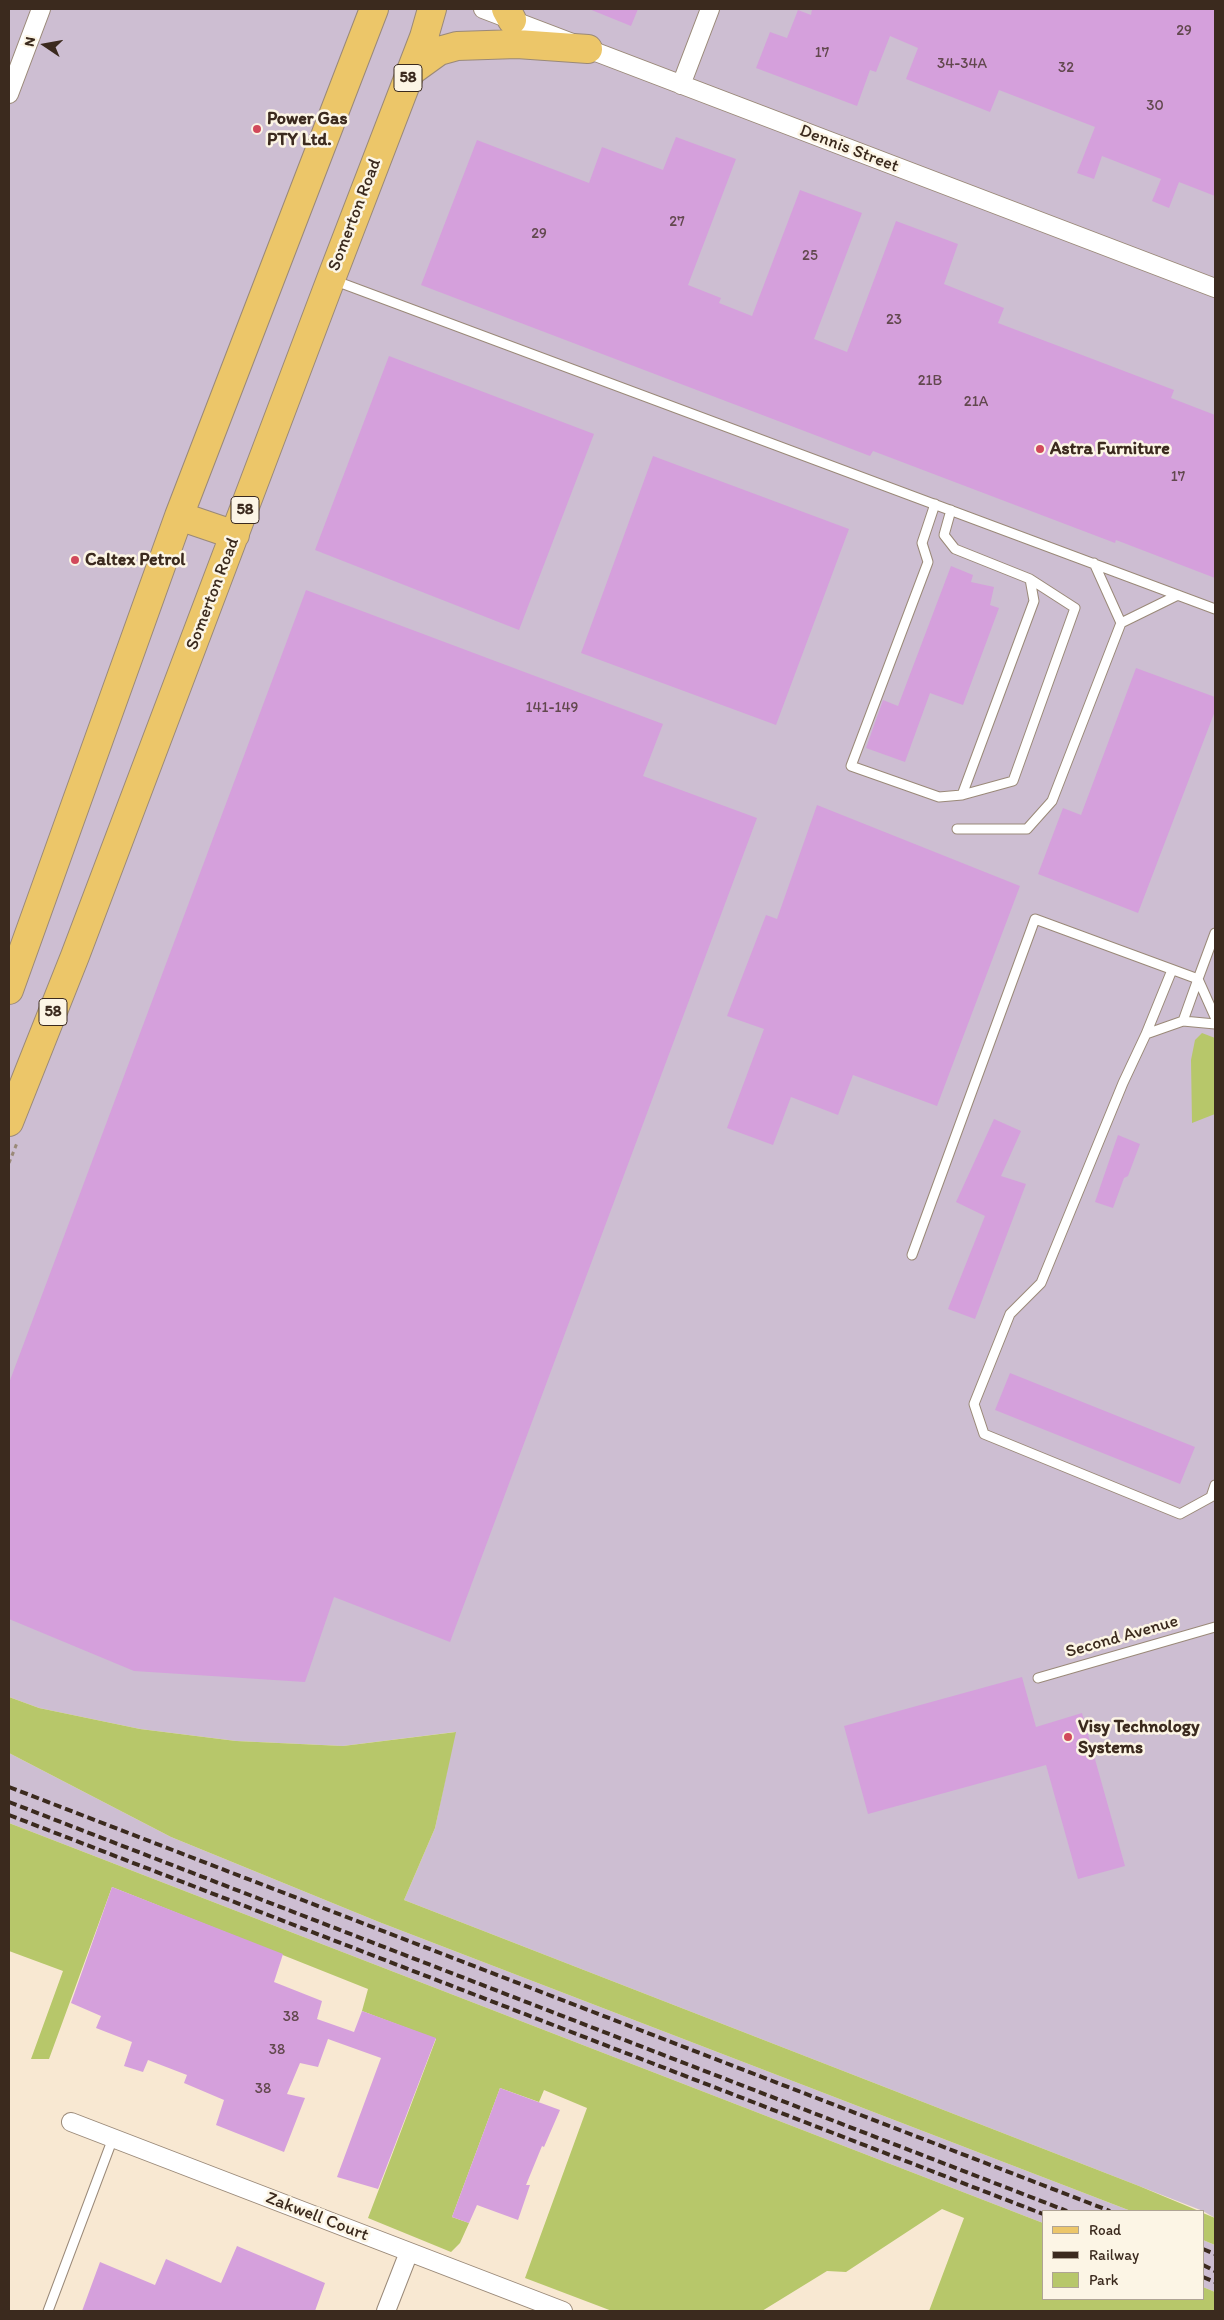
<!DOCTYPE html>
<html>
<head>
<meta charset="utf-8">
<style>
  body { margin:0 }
  #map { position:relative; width:1224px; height:2320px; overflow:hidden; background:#f8e8d2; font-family:Itim,sans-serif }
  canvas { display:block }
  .frame { position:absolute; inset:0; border:10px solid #3b2a1e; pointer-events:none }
  .legend { position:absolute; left:1042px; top:2210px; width:162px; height:90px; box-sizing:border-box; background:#fcf5e5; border:1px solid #afa495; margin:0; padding:6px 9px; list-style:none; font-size:15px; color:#3b2a1e }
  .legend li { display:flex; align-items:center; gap:10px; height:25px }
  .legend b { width:25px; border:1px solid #afa495 }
  .north { position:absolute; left:20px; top:20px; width:50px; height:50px; -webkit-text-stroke:4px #fcf5e5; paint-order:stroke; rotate:282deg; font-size:14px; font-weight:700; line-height:20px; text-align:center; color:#3b2a1e }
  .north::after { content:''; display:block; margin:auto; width:18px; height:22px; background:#3b2a1e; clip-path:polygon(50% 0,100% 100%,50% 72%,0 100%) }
</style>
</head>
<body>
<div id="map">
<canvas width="1224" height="2320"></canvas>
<div class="frame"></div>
<ul class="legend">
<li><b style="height:6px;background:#ecc669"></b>Road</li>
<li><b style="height:6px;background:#3b2a1e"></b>Railway</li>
<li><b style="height:14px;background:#b7c76a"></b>Park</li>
</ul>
<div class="north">N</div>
</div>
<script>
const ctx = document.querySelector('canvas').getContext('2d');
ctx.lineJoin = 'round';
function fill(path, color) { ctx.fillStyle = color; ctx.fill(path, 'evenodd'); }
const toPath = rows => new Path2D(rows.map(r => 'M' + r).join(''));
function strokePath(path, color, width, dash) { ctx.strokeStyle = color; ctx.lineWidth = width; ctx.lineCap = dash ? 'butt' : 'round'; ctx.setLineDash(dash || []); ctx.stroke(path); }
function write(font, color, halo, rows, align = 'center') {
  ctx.font = font + ' Itim,sans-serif'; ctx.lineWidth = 5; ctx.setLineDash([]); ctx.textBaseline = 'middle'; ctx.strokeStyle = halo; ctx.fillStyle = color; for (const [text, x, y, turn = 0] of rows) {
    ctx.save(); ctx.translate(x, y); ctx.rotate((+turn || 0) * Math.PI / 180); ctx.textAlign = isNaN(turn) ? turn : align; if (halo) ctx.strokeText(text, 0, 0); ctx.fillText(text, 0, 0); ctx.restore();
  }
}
fill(toPath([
  [9,9,1215,9,1215,2218,1203,2211,1139,2186,404,1900,435,1828,455,1732,343,1746,236,1741,140,1729,39,1708,9,1697],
  [9,1753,171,1837,379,1922,1131,2211,1043,2211,1043,2223,9,1823],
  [1203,2240,1215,2245,1215,2292,1203,2287]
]), '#cdbed2');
fill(toPath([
  [1202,1033,1215,1038,1215,1114,1192,1123,1191,1060,1195,1040],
  [9,1697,39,1708,140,1729,236,1741,343,1746,456,1732,435,1828,404,1900,1139,2186,1199,2211,1131,2211,379,1922,171,1837,9,1753],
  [9,1823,1043,2223,1043,2299,1203,2299,1203,2287,1215,2292,1215,2311,929,2311,964,2218,942,2209,846,2272,827,2271,762,2311,612,2311,525,2278,587,2108,544,2090,539,2102,500,2088,452,2217,469,2223,460,2243,451,2252,368,2218,436,2039,362,2011,368,1989,112,1887,49,2059,31,2059,63,1971,9,1951],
  [1203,2213,1215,2218,1215,2245,1203,2240]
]), '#b7c76a');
fill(toPath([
  [589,9,638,9,631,26],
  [812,9,1215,9,1215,196,1179,182,1169,208,1152,201,1161,179,1102,156,1094,179,1077,173,1095,127,999,90,990,112,906,79,918,48,890,36,876,72,870,70,857,106,756,68,770,32,787,38,798,10,811,15],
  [676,137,736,159,688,285,721,298,719,303,752,316,800,190,862,213,814,339,847,352,896,221,958,244,944,284,1004,308,998,323,1174,390,1171,398,1215,415,1215,578,1116,540,1115,543,873,451,870,456,421,285,477,140,589,183,602,147,663,170],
  [389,356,594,434,519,630,315,550],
  [653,456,849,529,776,725,581,653],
  [951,566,973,575,971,582,994,587,990,605,999,608,963,705,930,693,905,762,866,748,883,700,898,706],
  [306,590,663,724,643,776,757,818,450,1642,334,1597,305,1682,134,1671,9,1619,9,1383],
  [1136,668,1215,697,1215,711,1138,913,1038,874,1063,808,1081,815],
  [817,805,1020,886,937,1106,853,1075,838,1115,791,1097,773,1145,727,1128,764,1029,727,1016,766,915,777,919],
  [994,1119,1021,1131,1001,1176,1026,1184,975,1319,948,1309,985,1216,956,1202],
  [1118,1135,1140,1144,1128,1176,1124,1178,1113,1208,1095,1202],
  [1010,1373,1195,1447,1180,1484,995,1410],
  [1022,1677,1036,1727,1082,1713,1125,1866,1078,1879,1046,1765,868,1814,844,1726],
  [112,1887,283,1954,274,1982,322,2001,317,2019,354,2032,362,2011,436,2038,378,2189,337,2177,381,2058,328,2039,318,2067,300,2063,287,2094,305,2098,284,2152,216,2125,224,2100,184,2083,187,2075,148,2060,143,2072,124,2066,132,2042,96,2028,101,2016,71,2003],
  [500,2088,560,2110,544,2147,542,2146,526,2185,530,2185,518,2220,477,2205,469,2223,452,2217],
  [237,2246,325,2283,315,2311,82,2311,100,2262,155,2285,166,2259,221,2283]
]), '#d5a0dc');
const service = toPath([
  [333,280,1215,609],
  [935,504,922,543,928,562,851,766,939,797,962,795,1034,601,1030,579,955,549,944,535,951,510],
  [1121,623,1178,595],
  [962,795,1013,781,1075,608,1030,579],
  [957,829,1027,829,1052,801,1121,623,1094,563],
  [1215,933,1198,979,1215,1017],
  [1215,1024,1183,1021,1146,1034,1123,1083,1041,1283,1010,1314,974,1404,984,1434,1180,1514,1211,1497,1215,1485],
  [1146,1034,1172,970],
  [912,1255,1035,919,1198,979,1183,1021],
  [1038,1678,1215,1627],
  [48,2311,113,2138]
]);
const minor = toPath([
  [483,9,1215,288],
  [681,85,710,9],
  [9,94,41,9],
  [71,2122,563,2311],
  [386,2311,409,2252]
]);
const primary = toPath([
  [506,9,512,20],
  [410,72,439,51,457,46,517,44,588,49],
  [179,516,235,535],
  [9,990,179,516,374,9],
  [9,1122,75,956,331,279,424,37,432,9]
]);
strokePath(service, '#9a8978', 11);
strokePath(minor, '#9a8978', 20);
strokePath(primary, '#9a8978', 30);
strokePath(toPath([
  [9,1163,17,1143]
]), '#9a8978', 3, [4, 4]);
strokePath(service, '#fff', 9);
strokePath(minor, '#fff', 18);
strokePath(primary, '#ecc669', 28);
strokePath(toPath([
  [9,1787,1110,2211],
  [9,1802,1067,2211],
  [9,1815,1043,2214],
  [1203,2249,1215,2254],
  [1203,2265,1215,2271],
  [1203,2277,1215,2282]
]), '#3b2a1e', 4, [8, 4]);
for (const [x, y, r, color] of [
  [257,129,5,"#d1495b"],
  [1040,449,5,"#d1495b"],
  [75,560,5,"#d1495b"],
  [1068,1737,5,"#d1495b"]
]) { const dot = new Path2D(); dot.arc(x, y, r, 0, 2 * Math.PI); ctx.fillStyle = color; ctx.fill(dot); strokePath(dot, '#fcf5e5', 2); }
write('15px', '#62484e', null, [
  ["29",1184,31],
  ["17",822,53],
  ["34-34A",962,64],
  ["32",1066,68],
  ["30",1155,106],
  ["27",677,222],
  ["29",539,234],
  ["25",810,256],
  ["23",894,320],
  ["21B",930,381],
  ["21A",976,402],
  ["17",1178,477],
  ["141-149",552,708],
  ["38",291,2017],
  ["38",277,2050],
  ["38",263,2089]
]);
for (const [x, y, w] of [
  [408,78,28],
  [245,510,28],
  [53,1012,28]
]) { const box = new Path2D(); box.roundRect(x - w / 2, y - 13.5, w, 27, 4); ctx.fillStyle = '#fcf5e5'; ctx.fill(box); strokePath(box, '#3b2a1e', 1); }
write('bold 16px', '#3b2a1e', null, [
  ["58",408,78],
  ["58",245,510],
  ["58",53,1012]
]);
write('bold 18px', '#3b2a1e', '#fcf5e5', [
  ["Power Gas",267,119],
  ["PTY Ltd.",267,140],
  ["Astra Furniture",1050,449],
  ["Caltex Petrol",85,560],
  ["Visy Technology",1078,1727],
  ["Systems",1078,1748]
], 'left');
write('18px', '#3b2a1e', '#fcf5e5', [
  ["Dennis Street",849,149,21],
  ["Somerton Road",355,215,-69],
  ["Somerton Road",213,594,-69],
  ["Second Avenue",1122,1637,-16],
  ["Zakwell Court",317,2217,21]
]);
</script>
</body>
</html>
